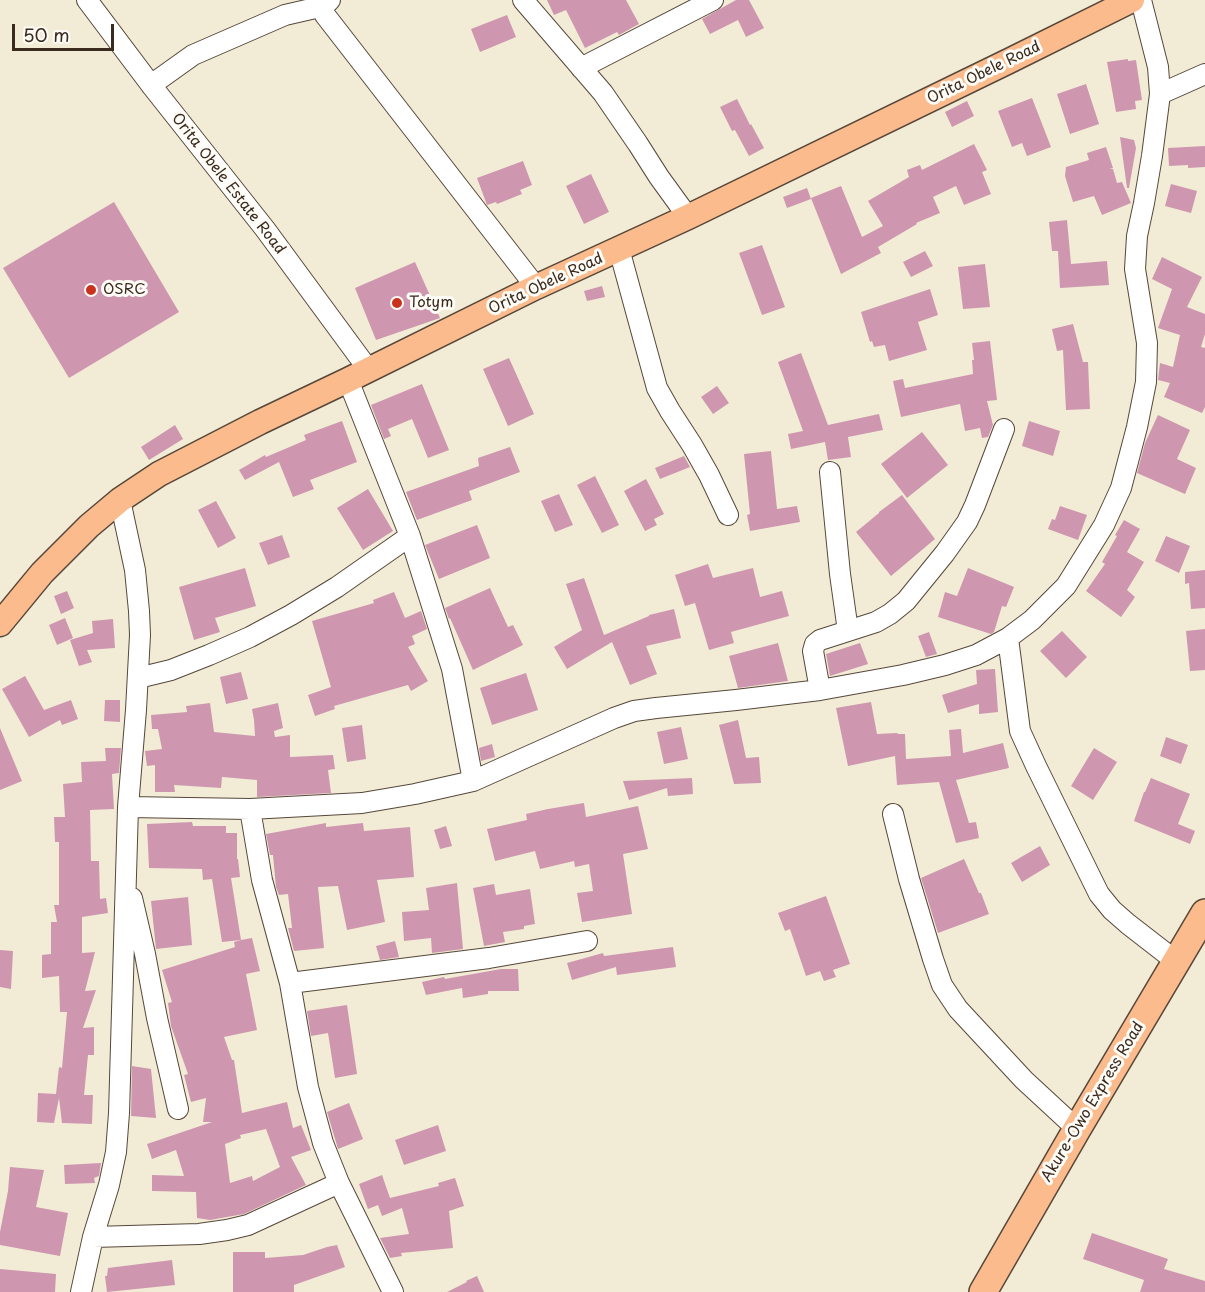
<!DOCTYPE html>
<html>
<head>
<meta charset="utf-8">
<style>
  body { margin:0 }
  #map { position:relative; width:1205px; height:1292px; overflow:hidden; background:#f2ecd6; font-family:"Playpen Sans",sans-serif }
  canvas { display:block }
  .scale { position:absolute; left:12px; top:24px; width:102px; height:27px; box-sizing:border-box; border:3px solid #3b2a1e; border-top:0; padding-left:8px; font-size:18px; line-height:21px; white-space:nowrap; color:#3b2a1e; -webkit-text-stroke:4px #fdfcf7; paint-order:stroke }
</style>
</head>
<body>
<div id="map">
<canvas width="1205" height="1292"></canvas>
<div class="scale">50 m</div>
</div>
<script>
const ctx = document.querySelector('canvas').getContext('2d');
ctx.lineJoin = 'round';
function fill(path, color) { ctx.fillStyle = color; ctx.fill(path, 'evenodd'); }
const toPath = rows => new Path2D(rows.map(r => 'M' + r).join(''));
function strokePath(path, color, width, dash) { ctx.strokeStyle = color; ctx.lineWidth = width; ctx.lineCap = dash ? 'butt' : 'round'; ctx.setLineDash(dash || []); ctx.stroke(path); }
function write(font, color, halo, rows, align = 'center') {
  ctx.font = font + ' "Playpen Sans",sans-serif'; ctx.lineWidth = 6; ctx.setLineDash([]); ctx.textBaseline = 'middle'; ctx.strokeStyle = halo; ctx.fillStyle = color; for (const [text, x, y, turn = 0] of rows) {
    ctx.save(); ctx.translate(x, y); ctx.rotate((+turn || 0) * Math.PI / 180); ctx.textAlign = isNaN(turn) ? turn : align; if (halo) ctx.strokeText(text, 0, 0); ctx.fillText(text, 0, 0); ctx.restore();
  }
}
fill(toPath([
  [547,0,626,0,639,24,619,35,617,32,585,48,566,10,554,15],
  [736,0,749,0,764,28,746,37,738,20,710,34,702,19],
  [507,15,516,37,480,52,471,29],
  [1128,59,1128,61,1136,60,1142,100,1135,101,1136,109,1116,112,1107,62],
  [1086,84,1099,124,1070,134,1057,94],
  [1032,98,1051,147,1027,156,1022,143,1012,147,998,111],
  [737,99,750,125,751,124,764,148,749,156,735,130,732,131,720,107],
  [967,101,974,116,952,127,945,112],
  [1120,137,1134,140,1136,148,1129,188,1127,188],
  [974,144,987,170,982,172,991,194,964,205,956,186,933,197,940,213,916,223,917,224,878,247,881,253,841,274,811,198,841,186,862,237,883,226,868,201,909,177,907,170,920,165,922,170],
  [1205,146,1205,167,1188,168,1188,165,1169,166,1168,148],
  [1106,147,1113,168,1109,168,1113,169,1117,183,1122,182,1131,203,1102,215,1094,196,1073,202,1065,176,1066,167,1089,160,1087,153],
  [523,161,532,185,520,190,522,194,497,204,496,202,487,205,477,178],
  [591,174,609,212,584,224,566,186],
  [1171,184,1197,191,1191,213,1165,206],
  [807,188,811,199,787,208,783,197],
  [114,202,179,312,69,378,3,268],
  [1067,220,1071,264,1107,261,1109,285,1060,288,1058,251,1052,251,1049,222],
  [762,245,785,307,762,315,739,253],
  [925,251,933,266,911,277,903,262],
  [1162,257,1202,277,1187,307,1205,314,1205,334,1201,347,1205,348,1205,407,1202,413,1164,397,1170,383,1158,380,1160,363,1173,367,1180,335,1158,328,1172,289,1152,279],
  [415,262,440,318,376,340,355,288],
  [985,264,990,307,963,309,958,267],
  [602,286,605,297,587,301,584,291],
  [930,289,938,315,918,322,927,350,889,361,885,345,874,347,872,341,870,342,861,312],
  [1073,324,1083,362,1088,362,1090,409,1066,410,1063,350,1057,351,1052,329],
  [990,341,997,400,987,401,993,425,988,437,982,438,980,428,965,431,960,404,901,417,893,381,903,379,905,388,973,374,972,360,974,360,972,343],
  [801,353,828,425,879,414,883,430,848,437,851,457,828,460,825,442,791,449,788,434,803,431,778,362],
  [509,358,534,414,508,426,483,369],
  [422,384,449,450,428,458,412,419,388,429,391,436,384,439,371,405],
  [717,386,729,403,713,414,701,397],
  [1158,415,1190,430,1177,459,1196,468,1185,494,1137,473,1145,443],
  [342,421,357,462,310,480,314,489,293,497,279,462,245,480,239,470,265,455,266,457,306,440,304,435],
  [1029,421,1060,431,1053,456,1022,446],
  [175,425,183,439,149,460,141,447],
  [922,432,948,465,907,498,881,464],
  [510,447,520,472,469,491,472,500,417,520,406,492,479,466,478,458],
  [771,451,777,509,797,506,800,522,750,531,747,515,750,514,744,454],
  [684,456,690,467,660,479,655,468],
  [595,476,619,525,602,533,577,485],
  [646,479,664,514,654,519,657,525,645,531,624,491],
  [368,489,393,531,363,550,337,508],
  [559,494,573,525,555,532,541,501],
  [902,495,935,539,891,576,856,532,879,513,879,512],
  [216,501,236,538,218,548,198,510],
  [1060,506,1087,515,1078,540,1048,529,1052,519,1055,520],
  [1124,520,1140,529,1127,552,1144,562,1127,590,1135,597,1121,617,1086,591,1105,564,1102,562,1117,536,1115,535],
  [477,525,490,558,439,579,425,545],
  [282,535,290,557,268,565,259,543],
  [1166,536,1190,546,1179,573,1155,561],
  [708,564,713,578,753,568,760,597,782,591,789,616,731,632,734,643,709,650,695,603,685,606,675,575],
  [245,568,256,606,215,618,220,632,194,640,179,587],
  [968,568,1014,587,1006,607,1002,606,994,632,991,634,938,617,945,592,957,596],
  [1205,570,1205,608,1191,609,1189,583,1185,584,1185,572],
  [584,578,604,635,649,616,649,615,674,609,681,638,646,646,657,674,630,685,612,642,567,669,554,647,582,630,566,584],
  [490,588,508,627,513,625,523,645,473,670,450,618,449,619,445,608],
  [67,591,74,608,61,614,54,596],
  [394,592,405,618,421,611,427,629,412,636,415,644,408,647,428,681,411,691,408,685,334,706,335,709,315,716,308,695,331,687,312,621,374,603,373,600],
  [65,618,73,638,57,645,49,625],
  [113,619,115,648,87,650,92,662,79,666,70,640,93,633,92,621],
  [1205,629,1205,670,1190,671,1186,631],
  [1062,631,1087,657,1066,678,1040,651],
  [929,632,937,654,926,657,918,636],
  [778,643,788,681,738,688,729,656],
  [860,643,868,664,830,676,826,654],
  [995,669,998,712,979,714,979,704,948,713,942,695,977,684,976,670],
  [241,672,248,699,226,704,220,677],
  [526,673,538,710,492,725,480,688],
  [25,676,44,710,71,700,78,719,62,725,60,720,29,737,2,689],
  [105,700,120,700,120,722,104,721],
  [871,702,877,734,897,733,898,734,905,734,906,759,951,756,949,730,961,729,963,753,1003,743,1009,768,956,780,969,823,976,822,979,838,956,843,939,782,897,785,895,756,848,766,836,708],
  [210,703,214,732,255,736,254,720,252,709,278,703,283,728,274,731,275,737,290,735,290,757,333,755,335,769,328,770,331,793,257,797,257,780,222,777,221,788,174,785,175,792,155,792,155,765,147,766,145,751,162,749,158,729,152,729,151,715,187,712,186,706],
  [738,720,746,758,759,757,761,783,734,784,719,725],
  [362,725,366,759,347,762,342,728],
  [681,727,688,759,664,764,657,732],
  [0,728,22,781,0,790],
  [1166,737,1188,745,1181,764,1160,756],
  [492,744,495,757,481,761,479,748],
  [105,748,121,748,119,773,112,774,114,809,90,810,91,861,99,861,100,899,106,898,108,913,82,917,82,953,95,952,85,991,96,990,83,1028,94,1027,94,1055,88,1055,84,1095,93,1095,92,1124,62,1123,59,1098,54,1123,37,1122,38,1093,56,1094,59,1067,62,1068,67,1012,60,1012,59,976,42,978,42,955,51,954,51,922,57,922,54,905,59,905,59,842,55,842,54,817,65,817,63,784,82,782,81,762,106,761],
  [1094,748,1117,762,1093,800,1071,786],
  [692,778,693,794,668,796,667,788,629,800,623,781],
  [1151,778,1190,794,1178,824,1195,831,1190,844,1134,821,1144,792,1145,792],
  [584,803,586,817,638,806,648,849,623,854,632,914,582,922,577,893,593,891,589,864,575,867,574,861,540,869,535,851,495,861,487,829,527,820,526,814,548,809],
  [192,822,193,826,226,826,226,833,237,833,237,859,238,859,240,877,231,878,241,940,252,938,260,971,246,974,257,1030,224,1037,232,1060,234,1060,242,1113,287,1102,293,1128,301,1125,311,1150,291,1157,306,1185,244,1214,210,1220,197,1218,196,1192,152,1191,152,1175,184,1176,176,1150,152,1159,147,1144,212,1122,203,1122,206,1098,191,1102,184,1075,188,1074,171,1026,168,1003,172,1002,162,970,235,947,234,942,241,940,222,942,212,879,203,880,202,869,149,868,147,824],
  [266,1129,280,1167,253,1181,252,1176,230,1183,225,1144,241,1138,240,1135],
  [326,823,326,827,363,823,364,831,410,827,414,877,377,880,385,922,347,930,338,886,318,887,324,948,294,951,288,928,292,928,288,894,279,895,276,887,273,855,270,855,266,834],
  [446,826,452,846,440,849,434,830],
  [1040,846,1050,865,1022,882,1011,863],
  [964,859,979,893,981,893,989,914,938,933,921,878],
  [457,883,463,949,432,953,431,938,404,941,402,912,429,910,426,888],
  [494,884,496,895,530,889,535,924,524,926,524,929,503,932,505,942,484,946,473,888],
  [826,896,850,964,833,970,836,977,824,981,820,971,806,976,790,929,785,931,778,913],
  [188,897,192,945,156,949,151,901],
  [395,941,399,957,380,960,376,946],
  [673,947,676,967,617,975,616,967,572,980,567,963,603,953,604,956],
  [0,950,13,951,11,989,0,987],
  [501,969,518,969,519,991,488,991,488,994,463,998,462,988,426,995,422,982,444,977,445,979],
  [347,1005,357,1074,335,1078,328,1033,311,1036,307,1011],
  [132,1066,151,1069,156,1118,131,1116],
  [349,1103,363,1139,338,1149,327,1112],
  [438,1125,446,1151,404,1165,395,1140],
  [101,1163,99,1176,94,1178,95,1183,65,1184,64,1165],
  [10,1167,44,1170,36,1207,68,1213,60,1256,0,1245,0,1232,8,1191],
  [382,1175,390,1198,439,1186,438,1183,455,1178,464,1206,449,1211,453,1248,401,1253,402,1256,390,1258,380,1238,409,1234,402,1208,382,1216,378,1205,368,1209,359,1184],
  [1092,1233,1168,1259,1164,1269,1205,1281,1205,1292,1140,1292,1144,1280,1083,1259],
  [337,1245,345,1267,294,1285,294,1292,233,1292,233,1252,265,1252,265,1258,303,1255,327,1247],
  [172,1260,175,1285,107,1292,105,1276,107,1276,108,1268],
  [0,1269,56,1274,55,1292,0,1292],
  [477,1276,484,1292,447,1292,467,1282,466,1281]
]), '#ce97af');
const minor = toPath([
  [87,0,151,85,265,229,368,369],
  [330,0,324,6,323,11,325,15,536,287],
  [523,0,603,93,638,144,659,177,688,217],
  [581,68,713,0],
  [151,85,193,55,285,15,324,6],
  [1160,94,1205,74],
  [619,249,657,388,670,411,692,445,709,475,728,515],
  [348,380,410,536,452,669,473,781],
  [830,472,840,574,848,631],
  [1008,638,1020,731,1036,766,1099,894,1112,910,1128,924,1177,962],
  [138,678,171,670,209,655,250,637,291,615,337,587,410,536],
  [820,690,813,651,815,644,820,640,876,622,890,614,906,601,945,553,967,522,975,505,1004,429],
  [128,807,250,809,362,803,415,794,473,781,614,718,634,711,656,708,736,700,820,690,903,675,945,665,976,655,1008,638,1032,620,1066,586,1104,525,1121,488,1137,427,1146,382,1147,343,1135,269,1137,236,1144,203,1152,156,1160,94,1158,67,1141,0],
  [250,809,262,880,290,983,308,1087,323,1143,339,1183,393,1292],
  [893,814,909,879,933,959,942,985,958,1009,1024,1080,1077,1129],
  [132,898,145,954,157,1018,178,1109],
  [290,983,489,958,587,941],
  [93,1237,199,1234,227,1230,248,1225,339,1183],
  [81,1292,93,1237,109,1185,116,1152,119,1113,128,807,136,710,140,635,139,611,135,570,120,500]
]);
const major = toPath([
  [0,624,42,573,89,526,120,500,159,474,260,422,348,380,536,287,688,217,1009,61,1132,0]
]);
const highway = toPath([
  [983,1292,1077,1129,1205,913]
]);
strokePath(minor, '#56473a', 22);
strokePath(major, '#56473a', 27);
strokePath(highway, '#56473a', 30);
strokePath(minor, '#fff', 20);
strokePath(major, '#fbbb8c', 24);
strokePath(highway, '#fbbb8c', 27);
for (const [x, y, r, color] of [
  [91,290,6,"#c8321e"],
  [397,303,6,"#c8321e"]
]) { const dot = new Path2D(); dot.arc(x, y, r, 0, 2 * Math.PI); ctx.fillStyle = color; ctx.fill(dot); strokePath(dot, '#fdfcf7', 2); }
write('15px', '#3b2a1e', '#fdfcf7', [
  ["Orita Obele Road",984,73,-26],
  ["Orita Obele Estate Road",228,184,52],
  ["Orita Obele Road",546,284,-25],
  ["Akure-Owo Express Road",1093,1102,-59]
]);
write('15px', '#3b2a1e', '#fdfcf7', [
  ["OSRC",103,290],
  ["Totym",409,303]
], 'left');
</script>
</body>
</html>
